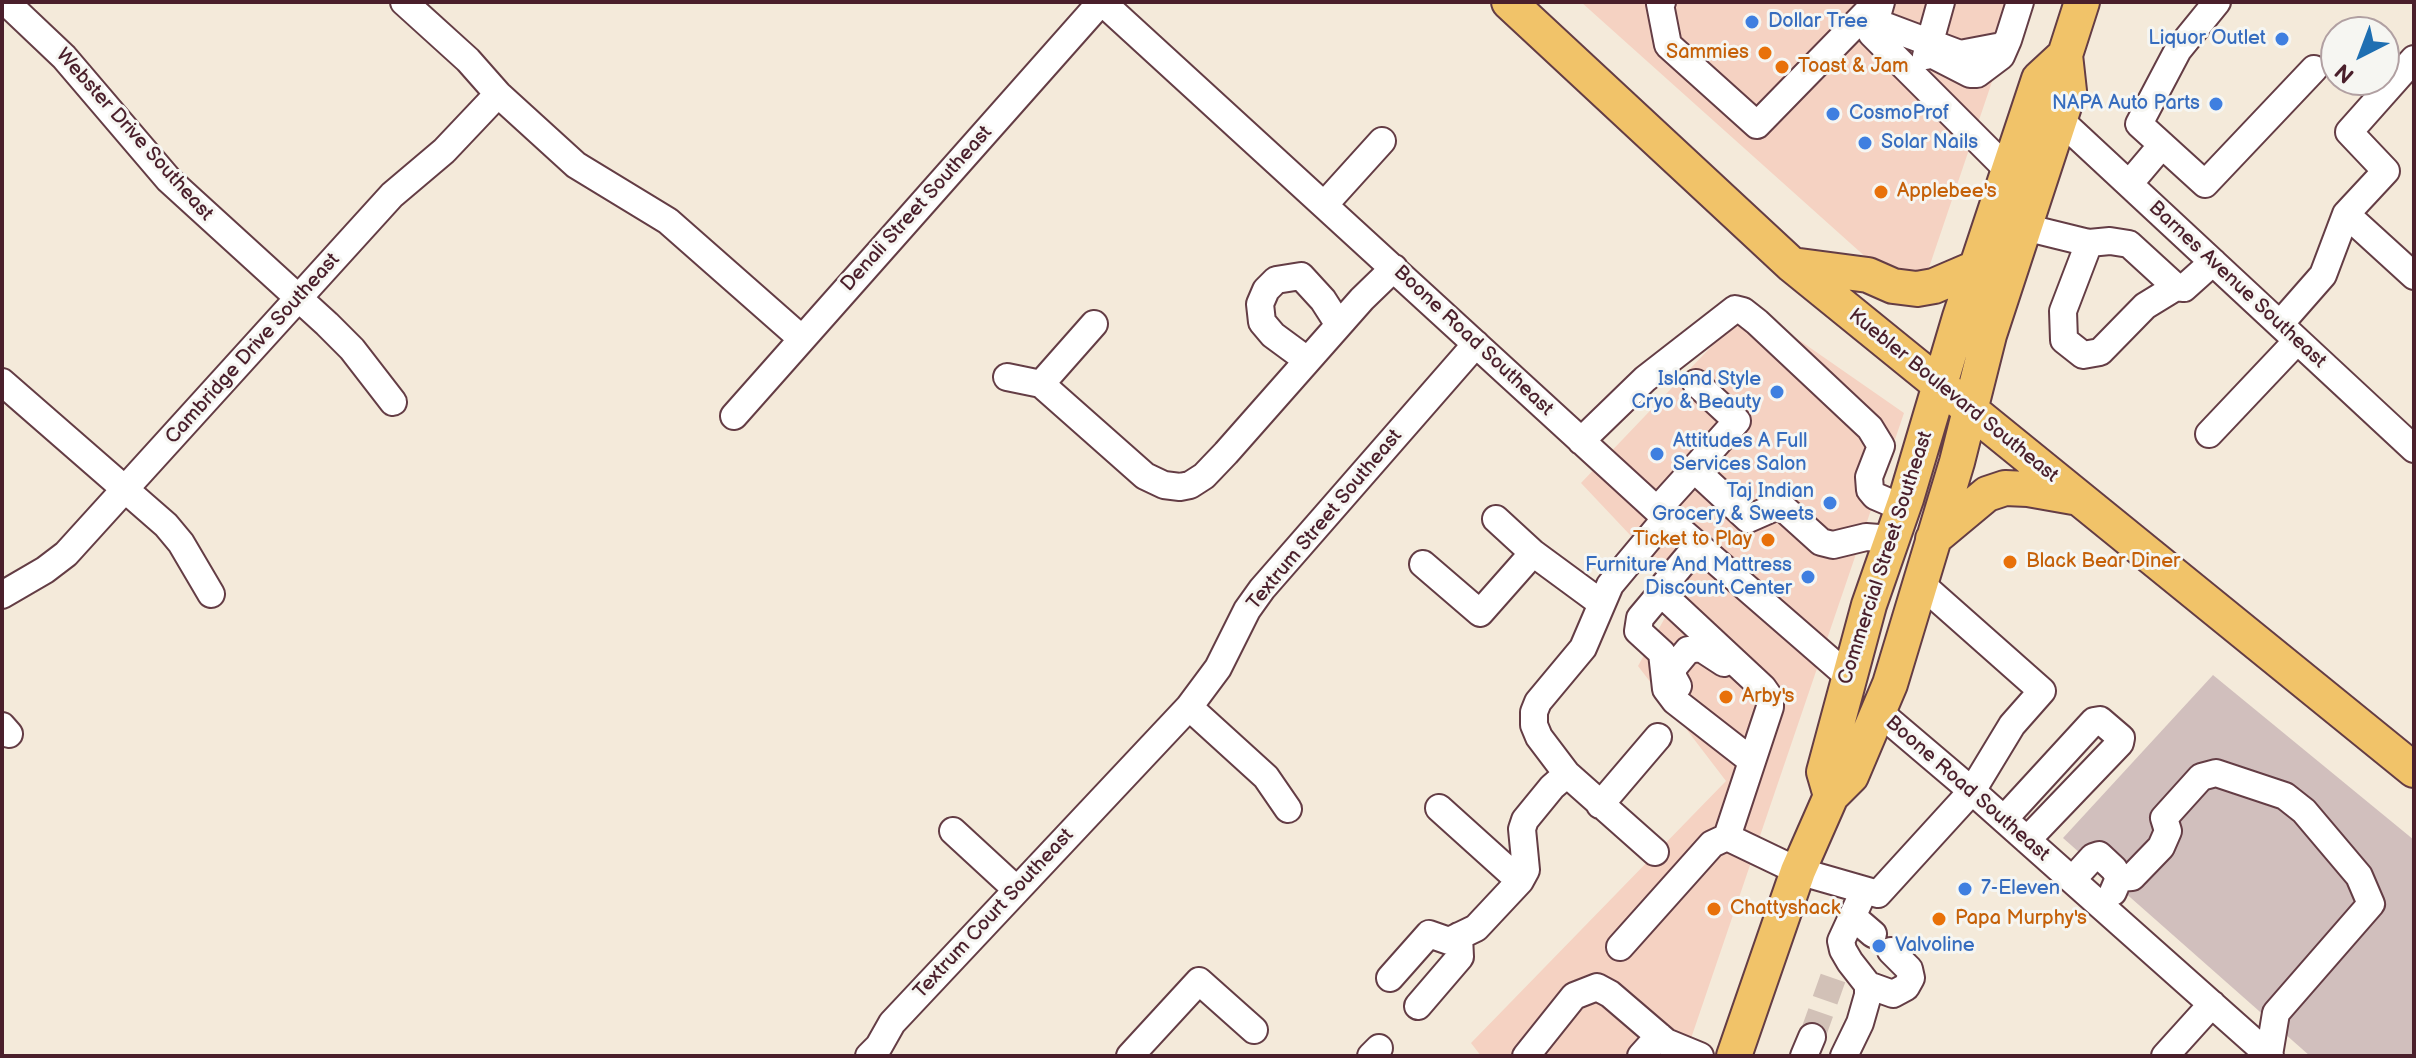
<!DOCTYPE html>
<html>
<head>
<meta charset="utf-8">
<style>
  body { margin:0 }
  #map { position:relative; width:2416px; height:1058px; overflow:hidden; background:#f4eada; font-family:"Balsamiq Sans",sans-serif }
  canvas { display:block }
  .frame { position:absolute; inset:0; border:4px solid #4a1f2b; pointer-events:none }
  .north { position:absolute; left:2320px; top:16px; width:80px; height:80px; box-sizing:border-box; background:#f6f6f2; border:2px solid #b1a0a2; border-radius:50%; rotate:222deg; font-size:22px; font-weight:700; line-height:32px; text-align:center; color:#4a1f2b }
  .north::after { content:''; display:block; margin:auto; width:28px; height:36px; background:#1f6fb2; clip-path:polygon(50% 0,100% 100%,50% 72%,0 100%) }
</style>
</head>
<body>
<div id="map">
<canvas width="2416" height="1058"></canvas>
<div class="frame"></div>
<div class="north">N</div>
</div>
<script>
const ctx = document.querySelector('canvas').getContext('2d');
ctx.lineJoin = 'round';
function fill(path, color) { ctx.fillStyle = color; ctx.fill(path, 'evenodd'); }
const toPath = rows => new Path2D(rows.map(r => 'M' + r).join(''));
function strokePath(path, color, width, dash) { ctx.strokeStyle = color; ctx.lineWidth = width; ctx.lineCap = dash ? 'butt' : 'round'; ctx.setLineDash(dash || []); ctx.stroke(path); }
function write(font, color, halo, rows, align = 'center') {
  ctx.font = font + ' "Balsamiq Sans",sans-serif'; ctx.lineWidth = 6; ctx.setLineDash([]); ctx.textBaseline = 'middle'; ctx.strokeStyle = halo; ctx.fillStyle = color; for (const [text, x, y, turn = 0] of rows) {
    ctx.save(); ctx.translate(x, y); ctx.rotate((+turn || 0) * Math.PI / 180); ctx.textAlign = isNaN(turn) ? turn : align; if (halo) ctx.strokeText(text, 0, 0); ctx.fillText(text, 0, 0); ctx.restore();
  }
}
fill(toPath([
  [1581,2,2019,2,1917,303],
  [1750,306,1904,413,1685,1056,1481,1056,1471,1043,1726,781,1638,666,1681,589,1581,483]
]), '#f5d2c2');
fill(toPath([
  [2213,675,2414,840,2414,1056,2310,1056,2063,838]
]), '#d1bfbd');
strokePath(toPath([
  [1812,1037,1833,978]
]), '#d2c1b7', 26, [26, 13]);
const minor = toPath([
  [6,2,64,57,169,180,327,324,352,349,393,402],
  [404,2,468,60,498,94,576,165,668,221,802,339],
  [1102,2,1657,510,1848,676],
  [1662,2,1660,4,1668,45,1757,125,1877,2],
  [1881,2,1872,34,2009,171],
  [2217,2,2178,50,2139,124,2205,184,2314,69],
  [1875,22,1960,54,2002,46,2008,40,2020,2],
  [1933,55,1970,74,1977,74,2001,56,2008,40],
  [1926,56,1941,2],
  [2060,120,2414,449],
  [2129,184,2162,145],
  [1325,204,1382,141],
  [2346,214,2414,276],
  [2024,227,2089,243,2110,241,2129,244,2176,287,2184,288,2213,262],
  [2089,243,2063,311,2064,340,2083,355,2100,352,2145,306,2176,287],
  [2280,324,2323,275,2346,214,2386,171,2349,132,2414,59],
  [1307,360,1273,335,1262,322,1260,304,1266,290,1276,280,1301,276,1323,300,1339,325],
  [1007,377,1041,384,1145,476,1164,485,1180,487,1190,485,1204,476,1226,453,1362,299,1394,268],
  [2,382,166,525,181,543,211,594],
  [1041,384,1094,324],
  [734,416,1101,2],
  [2209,434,2297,341],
  [1581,441,1645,379,1735,309,1743,311,1757,322,1870,428,1881,446,1869,477,1870,490,1875,496,1903,508],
  [1694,469,1737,421,1696,383],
  [1657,510,1694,469,1748,519,1780,505,1821,542,1833,545,1866,537,1892,539],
  [1496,519,1533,553,1601,603],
  [1697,546,1665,584,1661,593,1763,688,1770,698,1770,707,1727,837,1798,871,1878,894,1972,791,2012,725,2042,691,1920,583],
  [1423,564,1480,613,1533,553],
  [1661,593,1640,618,1638,631,1662,653,1666,689,1675,701,1752,761],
  [2,595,45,570,66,554,392,195,444,151,498,94],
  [1678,686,1673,677,1673,668,1688,650,1701,648,1724,663],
  [1189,707,1266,777,1288,809],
  [1879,712,1972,791,2270,1056],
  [2,726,9,734],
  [1600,805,1658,737],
  [1439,808,1520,881],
  [2004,819,2094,721,2100,720,2121,738,2120,743,2027,840],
  [953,831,1017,890],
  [1655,852,1567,774,1539,737,1534,725,1534,712,1538,702,1583,648,1610,585,1666,518],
  [2119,878,2132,877,2161,847,2168,831,2164,818,2201,777,2216,773,2285,796,2304,811,2359,876,2371,904,2276,1013,2269,1055],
  [2072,880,2093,857,2099,855,2114,869,2119,878,2113,892],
  [1852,916,1873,934],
  [1620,947,1712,844,1727,837],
  [1390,978,1429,934,1449,941,1476,928,1520,881,1526,870,1522,829,1525,820,1552,787,1567,774],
  [1868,985,1893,994,1906,987,1911,978,1909,969,1891,951],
  [1418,1006,1460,957,1459,936],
  [869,1056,879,1046,892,1023,1189,707,1218,668,1247,610,1262,589,1476,344],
  [1130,1056,1199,981,1254,1030],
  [1371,1056,1379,1048],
  [1526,1056,1574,996,1597,987,1610,994,1666,1042,1700,1056],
  [1641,1056,1659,1036],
  [1804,1056,1812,1037],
  [1844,1056,1860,1023,1868,995,1868,985,1850,962,1843,950,1841,941,1864,891],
  [2165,1056,2212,1004]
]);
const major = toPath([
  [1509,2,1792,265,2414,770],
  [1792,265,1868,275,1893,286,1917,289,1934,286,1976,268],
  [1933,539,1987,494,2005,488,2028,489,2079,498],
  [1831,796,1824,772,1869,605,1906,499,1960,317,2039,79,2065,55],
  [1734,1056,1798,871,1831,796,1851,776,1890,684,1957,462,1989,335,2069,91,2065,55,2082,2]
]);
strokePath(minor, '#643d45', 30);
strokePath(major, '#643d45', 38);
strokePath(minor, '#fff', 26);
strokePath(major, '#f1c369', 34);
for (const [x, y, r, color] of [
  [1752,22,8,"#3f7fe0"],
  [2282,39,8,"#3f7fe0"],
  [1765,53,8,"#e8710a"],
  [1782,67,8,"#e8710a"],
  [2216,104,8,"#3f7fe0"],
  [1833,114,8,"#3f7fe0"],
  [1865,143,8,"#3f7fe0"],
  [1881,192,8,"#e8710a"],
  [1777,392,8,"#3f7fe0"],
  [1657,454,8,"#3f7fe0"],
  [1830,503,8,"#3f7fe0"],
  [1768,540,8,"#e8710a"],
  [2010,562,8,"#e8710a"],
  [1808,577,8,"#3f7fe0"],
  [1726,697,8,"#e8710a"],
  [1965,889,8,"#3f7fe0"],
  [1714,909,8,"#e8710a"],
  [1939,919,8,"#e8710a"],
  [1879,946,8,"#3f7fe0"]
]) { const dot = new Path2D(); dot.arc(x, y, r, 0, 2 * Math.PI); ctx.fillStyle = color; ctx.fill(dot); strokePath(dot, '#f6f6f2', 3); }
write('20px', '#366cbe', '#f6f6f2', [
  ["Dollar Tree",1768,22],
  ["Liquor Outlet",2266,39,"right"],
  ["NAPA Auto Parts",2200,104,"right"],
  ["CosmoProf",1849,114],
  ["Solar Nails",1881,143],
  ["Island Style",1761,380,"right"],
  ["Cryo & Beauty",1761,403,"right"],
  ["Attitudes A Full",1673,442],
  ["Services Salon",1673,465],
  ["Taj Indian",1814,492,"right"],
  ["Grocery & Sweets",1814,515,"right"],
  ["Furniture And Mattress",1792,566,"right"],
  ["Discount Center",1792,589,"right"],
  ["7-Eleven",1981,889],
  ["Valvoline",1895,946]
], 'left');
write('20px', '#c56008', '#f6f6f2', [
  ["Sammies",1749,53,"right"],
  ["Toast & Jam",1798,67],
  ["Applebee's",1897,192],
  ["Ticket to Play",1752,540,"right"],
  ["Black Bear Diner",2026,562],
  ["Arby's",1742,697],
  ["Chattyshack",1730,909],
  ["Papa Murphy's",1955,919]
], 'left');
write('20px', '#4a1f2b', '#f6f6f2', [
  ["Webster Drive Southeast",134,135,48],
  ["Denali Street Southeast",917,209,-48],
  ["Barnes Avenue Southeast",2237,285,43],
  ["Boone Road Southeast",1473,341,43],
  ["Cambridge Drive Southeast",253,349,-48],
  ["Kuebler Boulevard Southeast",1953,396,39],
  ["Textrum Street Southeast",1325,520,-50],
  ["Commercial Street Southeast",1886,558,-72],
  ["Boone Road Southeast",1967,789,41],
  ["Textrum Court Southeast",994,914,-47]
]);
</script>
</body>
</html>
